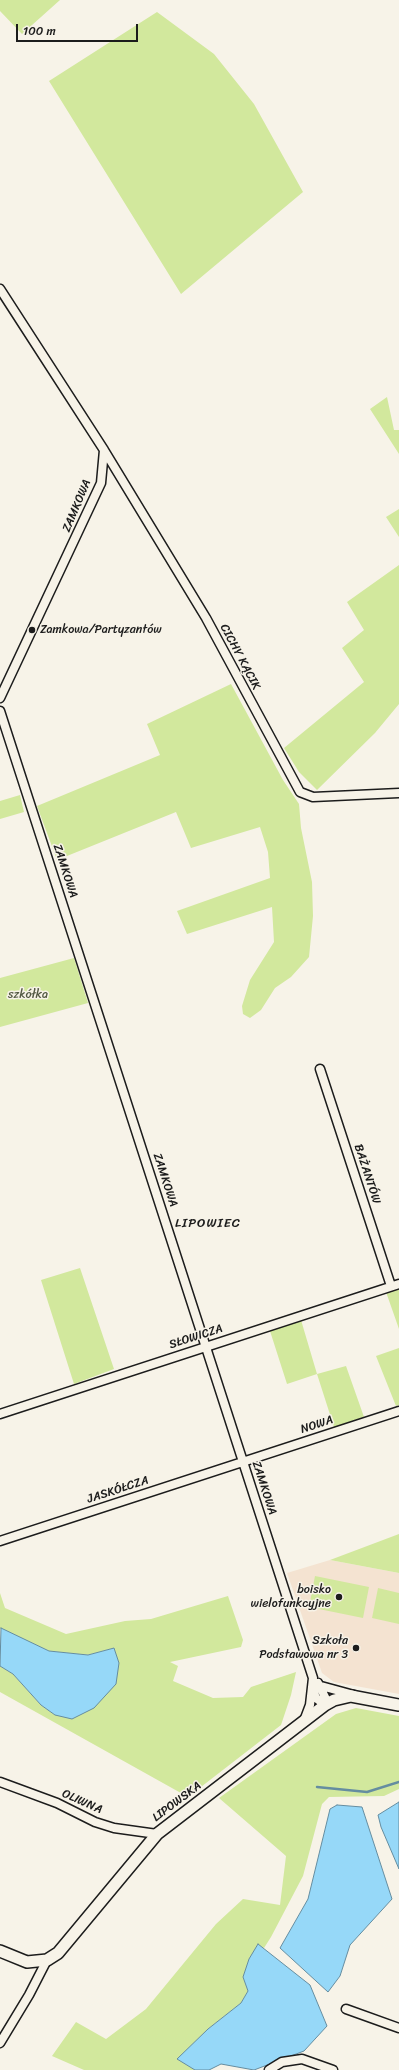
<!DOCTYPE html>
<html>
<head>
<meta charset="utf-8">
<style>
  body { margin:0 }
  #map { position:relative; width:399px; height:2070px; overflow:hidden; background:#f7f3e8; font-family:Sriracha,sans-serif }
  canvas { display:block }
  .scale { position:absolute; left:16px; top:24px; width:122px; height:18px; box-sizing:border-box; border:2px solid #1c1c1c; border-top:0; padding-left:5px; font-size:12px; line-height:14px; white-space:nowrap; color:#1c1c1c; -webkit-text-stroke:3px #f7f3e8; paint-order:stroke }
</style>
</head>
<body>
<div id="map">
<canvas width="399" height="2070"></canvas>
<div class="scale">100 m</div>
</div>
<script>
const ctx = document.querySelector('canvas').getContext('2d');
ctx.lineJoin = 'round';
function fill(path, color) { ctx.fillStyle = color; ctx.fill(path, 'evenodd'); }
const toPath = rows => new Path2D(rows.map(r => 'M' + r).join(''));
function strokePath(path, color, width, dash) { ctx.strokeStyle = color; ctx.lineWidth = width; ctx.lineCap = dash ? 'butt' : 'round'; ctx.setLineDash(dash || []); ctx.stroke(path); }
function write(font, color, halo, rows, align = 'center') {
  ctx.font = font + ' Sriracha,sans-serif'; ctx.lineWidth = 3; ctx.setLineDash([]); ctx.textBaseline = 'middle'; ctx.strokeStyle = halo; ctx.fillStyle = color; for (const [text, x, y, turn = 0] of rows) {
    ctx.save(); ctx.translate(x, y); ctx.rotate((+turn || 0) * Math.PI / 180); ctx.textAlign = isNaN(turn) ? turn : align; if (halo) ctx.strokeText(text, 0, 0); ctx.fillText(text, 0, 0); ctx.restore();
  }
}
fill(toPath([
  [330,1560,399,1573,399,1694,334,1682,322,1673,287,1573]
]), '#f4e3d1');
fill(toPath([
  [0,0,60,0,22,34,0,11],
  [157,12,214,54,254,104,303,192,181,294,49,81],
  [387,397,394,430,399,430,399,454,370,409],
  [399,509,399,537,386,517],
  [399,565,399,704,375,733,317,790,299,772,284,748,364,682,342,648,364,630,347,602],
  [231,684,283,780,299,804,301,828,312,882,313,916,309,957,291,977,275,988,261,1010,250,1018,243,1014,242,1006,250,980,274,942,272,907,187,934,177,911,270,878,268,852,260,827,191,848,176,812,57,860,37,806,160,755,147,724],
  [20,795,24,812,0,819,0,801],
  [74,958,88,1003,0,1027,0,978],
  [80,1268,114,1369,74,1384,41,1280],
  [399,1288,399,1329,386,1292],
  [301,1320,317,1374,346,1366,364,1417,334,1427,317,1374,287,1384,270,1331],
  [399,1348,399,1405,396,1406,376,1356],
  [399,1534,399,1573,330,1560],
  [315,1576,369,1587,363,1618,309,1607],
  [378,1588,399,1593,399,1624,372,1618],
  [0,1593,5,1608,66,1634,125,1621,151,1619,228,1596,243,1640,241,1647,170,1662,178,1666,173,1681,213,1698,243,1697,251,1687,296,1672,291,1695,281,1725,188,1797,0,1692,0,1666,13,1674,41,1705,55,1715,114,1648,88,1655,49,1651,0,1629],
  [356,1708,399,1716,399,1789,384,1796,329,1797,322,1804,303,1876,271,1937,264,1948,258,1945,243,1977,248,1991,241,2003,208,2029,178,2059,195,2070,84,2070,52,2056,76,2022,106,2039,146,2009,216,1924,243,1899,280,1905,286,1856,219,1798,336,1714]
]), '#d2e89d');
const water = toPath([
  [1,1628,49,1651,88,1655,114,1648,119,1663,116,1684,94,1708,72,1719,55,1715,41,1705,13,1674,0,1666,1,1628],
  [399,1802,399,1869,381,1827,378,1815,399,1802],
  [337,1805,362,1807,392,1899,350,1945,340,1976,328,1992,280,1948,308,1899,330,1809,337,1805],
  [258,1944,310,1985,327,2026,304,2051,254,2070,221,2064,209,2070,195,2070,177,2059,208,2029,241,2003,248,1991,243,1977,249,1959,258,1944]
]);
fill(water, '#96d8f8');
strokePath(water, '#658da0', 1);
strokePath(toPath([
  [317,1787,367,1792,399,1782]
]), '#658da0', 2.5);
const street = toPath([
  [0,289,104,450,101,483,0,698],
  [104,450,206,618,300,792,313,797,399,793],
  [0,711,313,1678,310,1705,304,1721],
  [320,1069,391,1286],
  [0,1414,399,1284],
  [0,1541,399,1411],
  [318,1683,328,1703],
  [321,1686,354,1695],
  [313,1690,316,1698,325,1705],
  [0,1782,57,1803,95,1822,114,1828,157,1834],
  [346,2009,399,2028],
  [0,2043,29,1995,47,1960],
  [269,2070,282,2062,302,2059,333,2070]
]);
const secondary = toPath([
  [0,1951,27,1962,47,1960,58,1953,157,1834,325,1705,334,1700,351,1696,399,1705]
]);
strokePath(street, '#1c1c1c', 11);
strokePath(secondary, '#1c1c1c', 14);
strokePath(street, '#f7f3e8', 8);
strokePath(secondary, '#f7f3e8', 11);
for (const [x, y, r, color] of [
  [32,630,4,"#1c1c1c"],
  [339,1597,4,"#1c1c1c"],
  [356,1648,4,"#1c1c1c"]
]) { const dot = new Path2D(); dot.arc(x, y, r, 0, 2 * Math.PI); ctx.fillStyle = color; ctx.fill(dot); strokePath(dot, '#f7f3e8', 1.5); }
write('12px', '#1c1c1c', '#f7f3e8', [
  ["ZAMKOWA",77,506,-67],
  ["CICHY KĄCIK",240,657,62],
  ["ZAMKOWA",65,871,72],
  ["BAŻANTÓW",367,1174,72],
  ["ZAMKOWA",165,1180,72],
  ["SŁOWICZA",196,1337,-18],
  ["NOWA",317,1425,-18],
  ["ZAMKOWA",264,1488,72],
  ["JASKÓŁCZA",118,1490,-18],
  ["OLIWNA",82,1802,24],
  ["LIPOWSKA",177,1802,-37]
]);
write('12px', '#1c1c1c', '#f7f3e8', [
  ["Zamkowa/Partyzantów",40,630,"left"],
  ["boisko",331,1590],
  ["wielofunkcyjne",331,1604],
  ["Szkoła",348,1641],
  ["Podstawowa nr 3",348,1655]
], 'right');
write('12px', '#535943', '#f7f3e8', [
  ["szkółka",28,995]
]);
ctx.letterSpacing = '1px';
write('13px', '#1c1c1c', '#f7f3e8', [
  ["LIPOWIEC",208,1224]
]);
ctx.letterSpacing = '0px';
</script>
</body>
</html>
